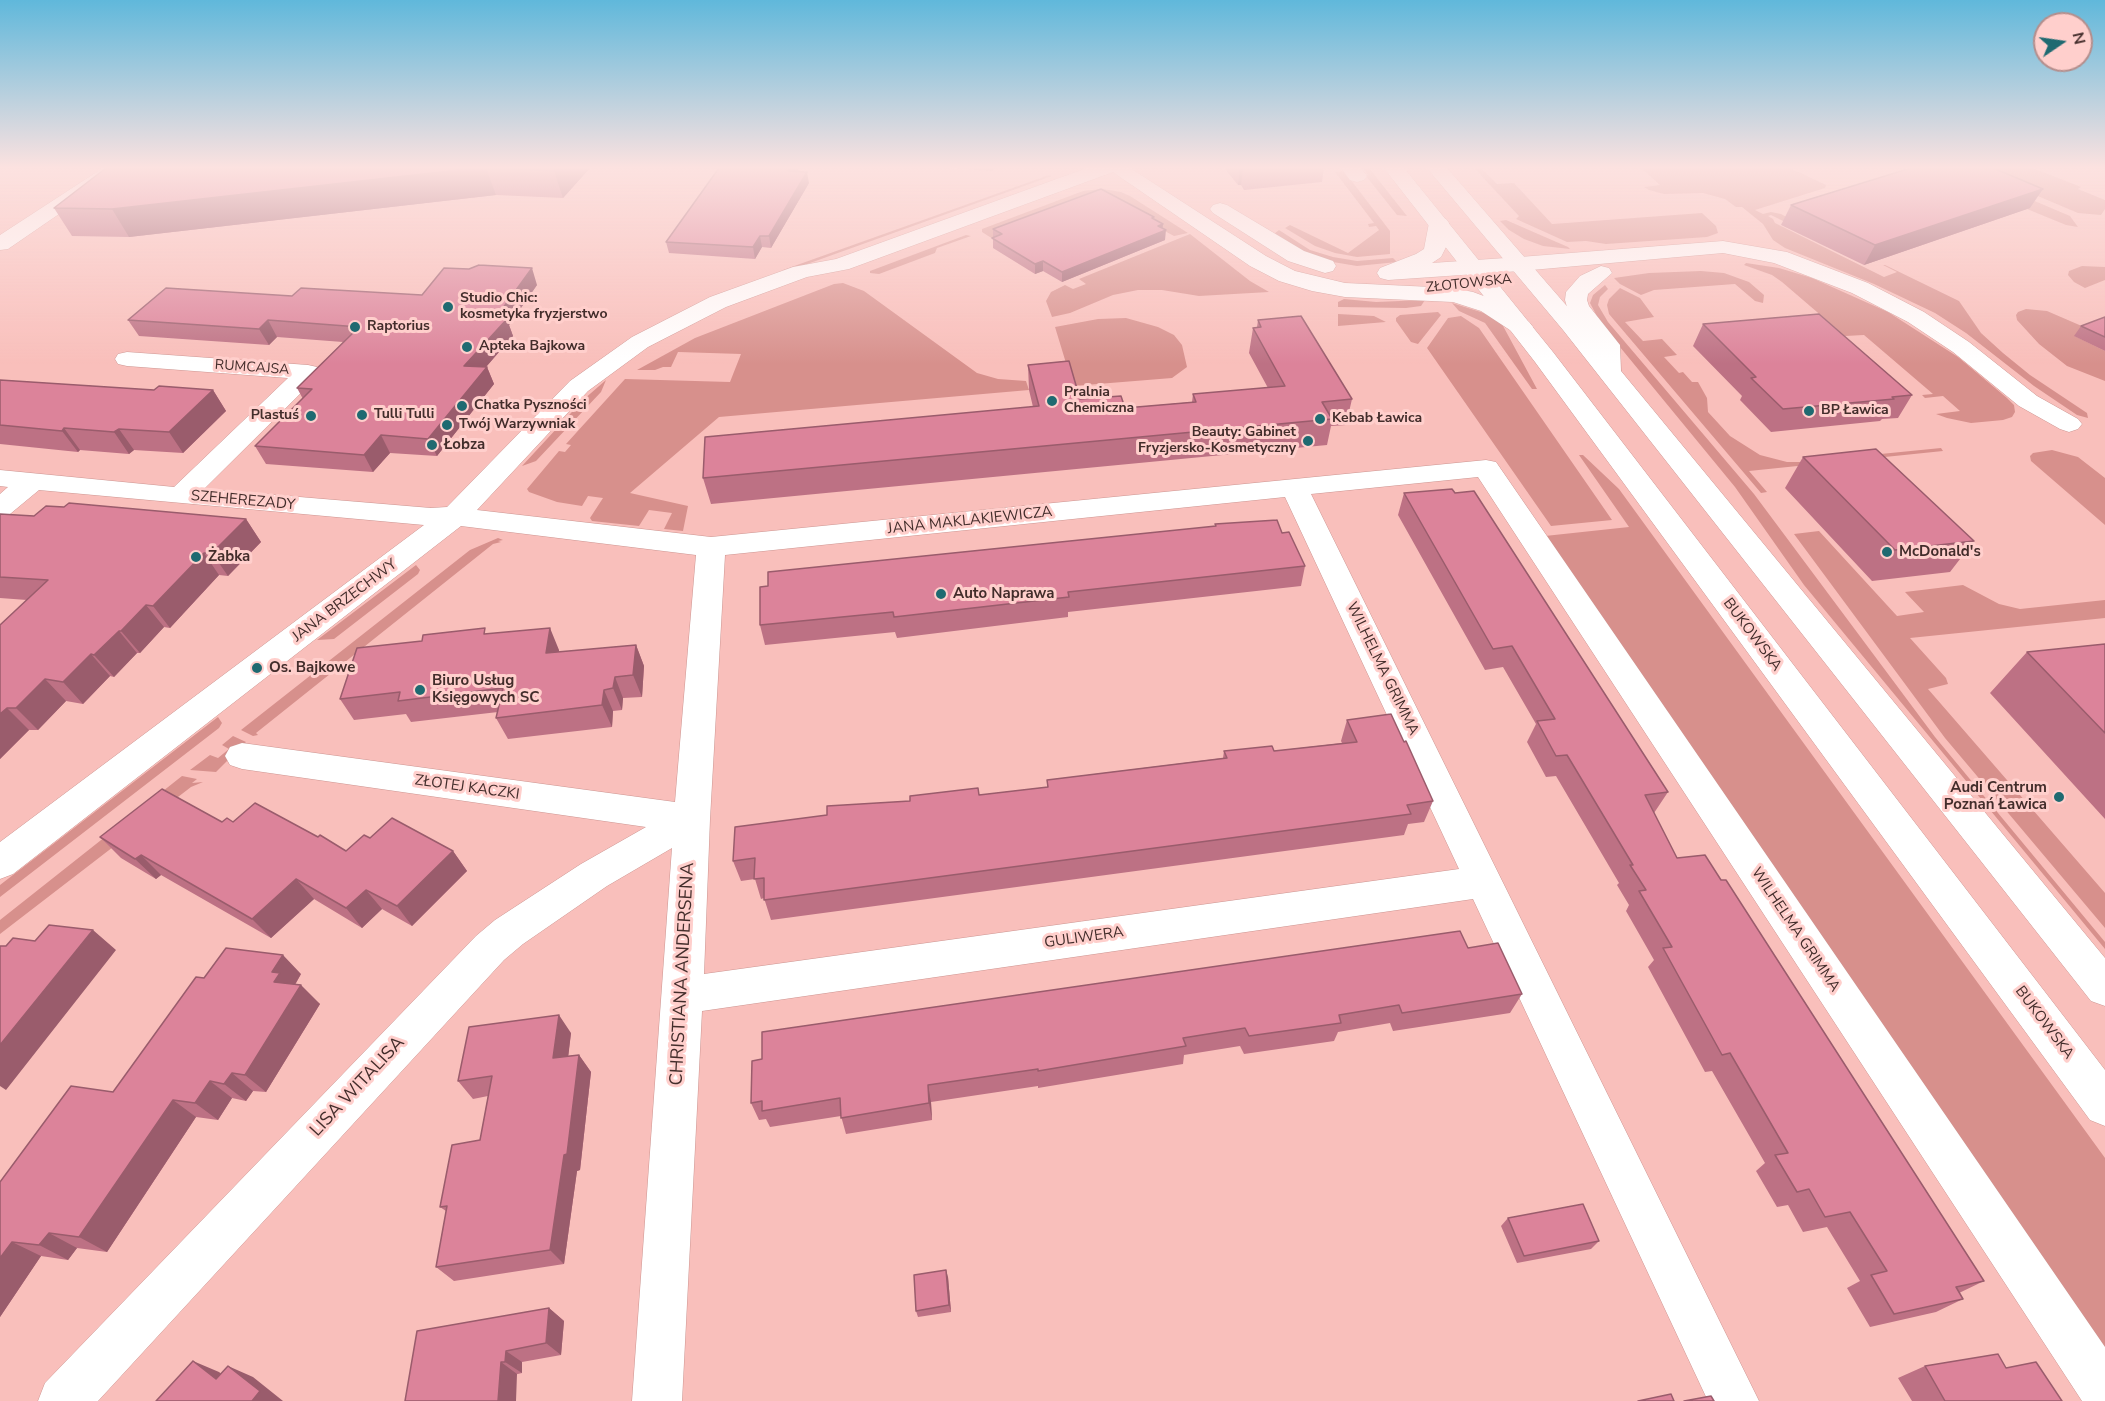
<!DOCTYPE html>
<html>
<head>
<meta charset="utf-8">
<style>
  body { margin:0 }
  #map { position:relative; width:2105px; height:1401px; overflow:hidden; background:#f9bfbb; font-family:"Nunito Sans",sans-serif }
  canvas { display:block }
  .north { position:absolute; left:2033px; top:12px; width:60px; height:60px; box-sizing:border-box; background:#ffcfcc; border:2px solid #b48e8c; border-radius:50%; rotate:77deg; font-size:16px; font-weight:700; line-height:24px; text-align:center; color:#432d2b }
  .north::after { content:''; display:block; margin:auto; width:21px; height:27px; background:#1f6a71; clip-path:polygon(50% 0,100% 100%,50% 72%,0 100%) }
</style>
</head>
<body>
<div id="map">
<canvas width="2105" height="1401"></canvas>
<div class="north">N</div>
</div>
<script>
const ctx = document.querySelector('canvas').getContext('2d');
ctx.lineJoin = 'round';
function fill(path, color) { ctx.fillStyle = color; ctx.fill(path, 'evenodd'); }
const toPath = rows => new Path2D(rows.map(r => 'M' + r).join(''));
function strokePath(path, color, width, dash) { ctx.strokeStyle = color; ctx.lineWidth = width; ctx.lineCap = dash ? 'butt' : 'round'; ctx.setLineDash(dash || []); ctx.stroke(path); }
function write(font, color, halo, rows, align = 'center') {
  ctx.font = font + ' "Nunito Sans",sans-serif'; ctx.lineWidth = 6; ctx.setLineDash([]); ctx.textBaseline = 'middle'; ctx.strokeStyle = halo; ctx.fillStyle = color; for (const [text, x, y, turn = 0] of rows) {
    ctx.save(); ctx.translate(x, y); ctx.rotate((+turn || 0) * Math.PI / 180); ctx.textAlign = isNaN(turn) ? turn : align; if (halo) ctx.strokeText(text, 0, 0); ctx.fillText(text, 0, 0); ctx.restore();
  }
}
fill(toPath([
  [1363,168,1369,168,1407,216,1397,215,1366,176,1368,175],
  [1474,168,1481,168,1497,184,1514,183,1552,224,1702,213,1716,226,1718,233,1707,237,1606,244,1586,241,1567,242,1516,219,1519,216],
  [1641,168,1790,168,1826,185,1825,188,1755,210,1763,214,1771,212,1781,214,1794,221,1787,223,1771,215,1768,216,1773,219,1775,223,1884,277,1897,272,1883,265,1885,265,1959,301,1981,333,2003,353,2030,375,2087,413,2088,418,2077,415,2034,386,1966,333,1935,313,1874,284,1785,248,1773,240,1763,224,1742,207,1736,207,1725,199,1703,193,1664,194,1649,190,1644,187,1660,185],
  [1957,168,2070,216,2078,227,2066,225,2027,209,2030,207],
  [1971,168,2033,168,2081,187,2078,189,2105,200,2105,209,2101,215,2078,213],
  [1344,171,1390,231,1390,254,1357,257,1335,253,1315,246,1285,228,1290,225,1348,253,1379,230,1376,226,1369,227,1368,224,1374,223,1335,172],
  [1049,175,1052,176,785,272,783,270],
  [1103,189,1121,192,1130,196,1188,233,1174,236,1103,198,993,239,982,232,982,229,1083,191],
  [1506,220,1568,247,1570,249,1543,246,1524,239,1509,230,1500,221],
  [1279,230,1310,250,1333,257,1357,261,1393,258,1397,262,1357,266,1333,262,1310,256,1274,234],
  [1190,234,1250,281,1269,292,1199,296,1162,290,1138,290,1113,295,1070,313,1052,317,1046,301,1051,292,1065,285,1073,289,1086,284,1079,279],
  [966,235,971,236,937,248,935,253,879,274,870,273,870,271],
  [1746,263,1779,268,1812,278,1888,312,1958,357,2007,398,2014,405,2015,412,2012,417,2003,420,1971,423,1947,418,1936,414,1960,411,1943,396,1925,398,1922,395,1933,394,1864,335,1845,336,1782,282,1772,275,1744,265],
  [2082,266,2105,267,2105,280,2085,288,2074,282,2068,275,2069,271],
  [1701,271,1724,273,1749,282,1764,295,1763,303,1755,301,1735,284,1654,290,1641,295,1620,284,1614,278,1649,273],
  [843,283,864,291,977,373,998,379,1026,381,1029,390,719,417,630,493,688,506,683,531,664,529,672,513,649,510,639,526,592,521,590,518,603,498,588,496,582,506,557,502,529,492,527,489,559,451,565,452,571,445,566,444,625,379,730,382,741,354,678,352,671,367,663,367,655,370,637,370,695,338,834,284],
  [1605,285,1608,289,1600,297,1598,305,1608,322,1754,494,1935,737,2105,942,2105,949,1804,585,1735,487,1601,324,1590,303,1593,295],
  [1620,288,1640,298,1654,317,1625,322,1643,341,1662,339,1677,355,1664,357,1679,373,1683,372,1692,382,1698,382,1707,398,1708,412,1730,436,1760,455,1787,462,1800,462,1941,448,1943,451,1749,471,1767,492,1761,493,1609,314,1607,305,1609,299],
  [1344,299,1376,302,1425,300,1421,306,1406,308,1338,307,1338,302],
  [1452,303,1484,313,1502,324,1537,389,1532,389,1485,323,1459,311],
  [2026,309,2047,311,2091,330,2075,336,2105,351,2105,381,2067,366,2039,344,2017,320,2016,315,2018,312],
  [1438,312,1441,315,1418,344,1411,342,1396,321,1396,318,1400,315],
  [1338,314,1374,316,1386,322,1338,326],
  [1461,316,1479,328,1612,520,1551,526,1427,348,1448,318],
  [1126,318,1158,327,1174,335,1182,345,1187,367,1172,378,1073,386,1055,327,1098,319],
  [606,380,601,392,536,461,522,466,583,400],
  [2052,450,2078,457,2105,478,2105,525,2031,461,2030,456,2033,453],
  [1579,455,1583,455,1619,489,2105,1158,2105,1355,1545,536,1629,527],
  [1819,531,1897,616,1924,612,1905,592,1963,585,1999,604,2020,609,2105,600,2105,618,1910,638,1946,678,1948,684,1928,689,2105,893,2105,928,1945,738,1794,534],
  [498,538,503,540,498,541,501,542,493,544,256,733,258,735,253,736,241,730,470,550],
  [416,565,420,570,418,574,334,639,317,640],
  [218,717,222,723,219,728,0,897,0,885],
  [233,736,246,742,216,772,190,770,210,755,218,758,229,749,222,745],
  [182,776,197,779,192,783,203,782,191,787,0,934,0,920]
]), '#d7908c');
const minor = toPath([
  [103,168,126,168,8,249,0,250,0,235,103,168],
  [1087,168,1116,168,1113,172,849,269,807,277,726,307,648,347,588,391,477,510,711,537,1486,460,1496,462,2105,1347,2105,1401,2082,1401,1478,477,1311,494,1759,1401,1708,1401,1473,899,702,1011,682,1401,632,1401,672,848,607,886,523,944,504,960,98,1401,38,1401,45,1383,476,936,495,920,581,864,646,827,242,769,230,765,225,756,230,747,242,743,675,802,696,555,461,526,13,874,0,879,0,842,424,525,39,490,10,514,0,517,0,494,8,487,0,486,0,470,174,487,288,378,127,366,118,364,115,359,118,354,127,352,308,365,317,367,320,372,317,377,204,489,431,508,447,507,570,381,632,337,710,297,793,267,836,259,1087,168],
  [1285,497,1459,869,704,974,710,819,725,555,1285,497],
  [1341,168,1361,168,1367,176,1364,180,1357,182,1350,180,1341,168],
  [1723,241,1787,252,1868,283,1924,312,1969,342,2037,396,2078,419,2082,424,2078,429,2069,432,2060,429,2019,406,1953,352,1908,322,1852,293,1774,263,1723,253,1520,271,1512,269,1509,264,1512,259,1520,257,1723,241],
  [1601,266,1609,268,1612,273,1588,294,1587,300,1589,306,1620,345,1621,371,1618,376,1609,378,1600,376,1597,371,1596,346,1567,307,1565,300,1566,292,1580,276,1601,266]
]);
const tertiary = toPath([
  [1107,168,1130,168,1266,256,1295,271,1345,283,1453,288,1473,292,1497,301,1529,322,1533,327,1529,332,1521,334,1513,332,1481,311,1453,302,1345,297,1312,291,1279,281,1250,266,1107,168],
  [1220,203,1227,205,1304,251,1333,261,1336,266,1333,271,1325,273,1288,261,1213,213,1210,209,1213,205,1220,203],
  [1439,217,1446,219,1449,223,1448,243,1441,257,1432,263,1520,257,1528,259,1531,264,1528,269,1520,271,1388,280,1380,278,1377,273,1380,268,1416,254,1424,249,1429,223,1432,219,1439,217]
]);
const secondary = toPath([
  [1384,168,1404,168,1553,352,2105,1070,2105,1126,2090,1120,1535,362,1384,168],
  [1427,168,1447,168,1579,320,2105,958,2105,1006,2091,1001,1563,330,1427,168]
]);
strokePath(minor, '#cc9591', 1);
strokePath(tertiary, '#cc9591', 1);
strokePath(secondary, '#cc9591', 1);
fill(minor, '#fff');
fill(tertiary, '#fff');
fill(secondary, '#fff');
fill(toPath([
  [106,168,590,168,563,198,496,195,129,237,72,236,54,208],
  [719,168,799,168,797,172,809,183,771,248,762,247,755,259,669,253,666,242],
  [947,168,993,168,992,171],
  [1224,168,1324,168,1322,182,1244,190,1241,185,1238,185],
  [1791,205,2030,208,1864,265,1781,225],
  [1154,219,1163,224,1162,228,1165,240,1062,282,1043,271,1035,274,993,248,993,229],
  [537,285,509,325,513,336,486,367,487,367,494,384,437,456,390,453,373,472,266,464,255,446,303,399,297,388,343,342,277,337,269,345,139,336,128,320,292,296,422,295],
  [2105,317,2105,351,2074,336,2081,326],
  [1258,320,1352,399,1346,425,1331,426,1327,445,711,504,703,478,1033,407,1029,390,1028,365,1080,399,1125,408,1192,402,1193,394,1268,388,1249,353,1253,328,1257,327],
  [1703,324,1912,395,1898,418,1882,419,1880,421,1771,432,1740,400,1742,396,1693,346],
  [0,380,154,390,213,390,226,411,183,453,134,450,129,454,80,450,78,452,0,444],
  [1803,457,1974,541,1950,572,1872,581,1785,488],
  [1404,493,1668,792,1654,813,1677,858,1984,1281,1959,1293,1963,1299,1936,1312,1870,1327,1847,1288,1860,1281,1827,1227,1803,1232,1788,1205,1777,1207,1756,1171,1765,1163,1712,1071,1705,1072,1648,967,1654,960,1626,911,1629,905,1617,885,1619,883,1556,776,1546,777,1527,742,1536,724,1503,667,1485,670,1398,515],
  [0,514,34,516,246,519,261,542,228,576,219,575,170,628,164,627,140,653,137,653,114,677,110,676,83,704,66,701,38,730,29,730,0,759,0,625,27,600,0,598],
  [1215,524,1282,533,1305,566,1301,586,1068,612,1068,617,897,638,895,632,765,645,760,625,1215,526],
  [488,634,559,650,559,652,636,645,644,666,642,697,623,698,622,710,613,711,612,727,508,739,496,718,498,712,411,722,406,714,354,720,340,699],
  [2105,644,2105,819,1990,693,2027,652],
  [1347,720,1433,801,1424,822,1408,824,1404,835,771,920,764,898,761,899,755,879,741,881,733,861,827,815,910,801,979,795,1047,787,1047,780,1223,758,1224,751,1274,751,1342,743,1341,741],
  [222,822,233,822,346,851,370,838,453,851,467,871,412,926,382,909,362,928,314,899,271,938,161,875,156,879,121,858,100,837],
  [1468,948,1522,994,1510,1013,1393,1031,1390,1023,1338,1032,1334,1041,1244,1054,1240,1046,1184,1055,1183,1064,1038,1088,1038,1086,931,1102,932,1120,846,1134,841,1116,770,1127,766,1119,759,1120,751,1103],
  [301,974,295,985,320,1004,266,1092,253,1091,246,1101,232,1098,218,1120,196,1117,107,1252,77,1248,68,1260,41,1256,0,1317,0,1182,113,1092],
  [571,1033,568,1056,579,1055,591,1072,580,1170,577,1171,564,1264,454,1281,436,1267,446,1211,440,1207,480,1140,488,1096,473,1099,458,1081],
  [1508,1218,1599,1241,1591,1249,1517,1263,1501,1226],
  [948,1277,951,1312,918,1317,916,1311],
  [549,1308,564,1321,561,1355,522,1362,522,1373,405,1401],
  [1925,1366,2006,1368,2062,1401,1912,1401,1898,1378]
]), '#bd7184');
fill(toPath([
  [476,168,486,168,496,195,129,237,112,209],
  [556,168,590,168,563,198,554,171],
  [790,168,799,168,790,182,788,171],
  [1240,168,1243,168,1241,185,1238,185],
  [807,172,809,183,771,248,769,236],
  [2043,189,2030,208,1864,265,1875,245],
  [1163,224,1162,232,1166,230,1165,240,1062,282,1062,272],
  [760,236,762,247,755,259,753,247],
  [1043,261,1043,271,1035,274,1035,264],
  [532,268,537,285,509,325,513,336,472,383,464,366,495,319],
  [268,320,277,337,269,345,259,329],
  [487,367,494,384,437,456,428,439],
  [213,390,226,411,183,453,169,432],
  [64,428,80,450,78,452,62,431],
  [119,429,134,450,129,454,114,432],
  [381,435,390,453,373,472,364,455],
  [246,519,261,542,228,576,212,553],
  [204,553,219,575,170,628,153,606],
  [146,605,164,627,140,653,121,631],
  [550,628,559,650,556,674,546,653],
  [119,631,137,653,114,677,94,655],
  [636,645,644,666,642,697,633,675],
  [91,654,110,676,83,704,63,682],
  [615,677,623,698,622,710,613,688],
  [45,679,66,701,38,730,16,708],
  [604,690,613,711,612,727,602,705],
  [7,708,29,730,0,759,0,714],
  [453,851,467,871,412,926,397,906],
  [141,855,161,875,156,879,135,859],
  [296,879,314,899,271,938,252,919],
  [366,890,382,909,362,928,346,908],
  [93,930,116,950,6,1090,0,1086,0,1045],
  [283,955,301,974,294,986,301,985,320,1004,266,1092,245,1075,274,982,272,972],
  [559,1015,571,1033,566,1076,553,1058],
  [579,1055,591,1072,580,1170,577,1171,564,1264,550,1250],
  [232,1073,253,1091,246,1101,224,1084],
  [210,1081,232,1098,218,1120,195,1103],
  [928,1085,931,1102,932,1120,929,1103],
  [173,1100,196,1117,107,1252,79,1237],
  [49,1233,77,1248,68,1260,39,1245],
  [12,1242,41,1256,0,1317,0,1258],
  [946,1270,948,1277,951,1312,949,1305],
  [549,1308,564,1321,561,1355,546,1343],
  [506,1351,522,1362,522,1373,505,1362],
  [193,1361,219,1372,242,1390,216,1379],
  [501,1362,517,1374,516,1401,498,1401],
  [228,1366,253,1377,283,1401,252,1401]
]), '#9a5c6c');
const building = toPath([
  [106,168,476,168,112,209,54,208,106,168],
  [507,168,556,168,554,171,507,168],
  [719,168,790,168,788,171,807,172,769,236,760,236,753,247,666,242,719,168],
  [1911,168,1993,168,2043,189,1875,245,1791,205,1911,168],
  [1101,189,1154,217,1152,218,1163,224,1158,226,1166,230,1062,272,1043,261,1035,264,992,238,1002,234,993,229,1101,189],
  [479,265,532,268,495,319,507,319,464,366,487,367,428,439,381,435,364,455,255,446,312,389,297,388,359,327,268,320,259,329,128,320,166,288,292,296,301,288,422,295,444,268,469,269,479,265],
  [1819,314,1912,395,1892,397,1894,399,1783,409,1751,378,1756,377,1703,324,1819,314],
  [1301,316,1352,399,1322,402,1332,419,703,478,705,437,1039,406,1028,365,1069,361,1080,399,1121,396,1125,408,1196,402,1193,394,1285,386,1253,328,1261,327,1258,320,1301,316],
  [2105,317,2105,337,2081,326,2105,317],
  [0,380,154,390,159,386,213,390,169,432,119,429,114,432,64,428,62,431,0,425,0,380],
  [1876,449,1974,541,1895,550,1803,457,1876,449],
  [1452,489,1455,493,1474,491,1668,792,1645,795,1677,858,1705,855,1721,880,1726,880,1984,1281,1956,1287,1963,1299,1894,1314,1871,1275,1887,1271,1850,1212,1825,1217,1809,1189,1797,1192,1775,1155,1788,1153,1730,1053,1722,1055,1663,948,1672,947,1639,891,1646,890,1630,865,1633,865,1567,755,1556,756,1537,721,1555,719,1512,646,1493,649,1404,493,1452,489],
  [69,503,246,519,212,553,204,553,153,606,146,605,121,631,119,631,94,655,91,654,63,682,45,679,16,708,7,708,0,714,0,625,48,580,0,577,0,514,34,516,46,506,64,507,69,503],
  [1277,520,1282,533,1289,532,1305,566,1068,592,1069,597,894,617,893,612,760,625,760,587,768,586,768,572,1216,526,1215,524,1277,520],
  [485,628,484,634,550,628,546,653,636,645,633,675,615,677,613,688,604,690,602,705,496,718,503,688,398,701,400,692,340,699,357,648,422,641,423,635,485,628],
  [2105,644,2105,733,2027,652,2105,644],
  [1391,714,1404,742,1406,741,1433,801,1407,805,1411,814,764,900,764,878,754,879,755,858,733,861,735,827,827,815,827,806,910,801,910,796,978,788,979,795,1048,787,1047,780,1227,758,1224,751,1272,746,1274,751,1357,742,1347,720,1391,714],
  [162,789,222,822,227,818,233,822,255,803,318,837,320,835,346,851,364,835,370,838,392,818,453,851,397,906,366,890,346,908,296,879,252,919,141,855,135,859,100,837,162,789],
  [49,925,93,930,0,1045,0,946,6,946,13,938,35,941,49,925],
  [1460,931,1468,948,1498,943,1522,994,1402,1013,1399,1005,1339,1015,1341,1023,1249,1036,1245,1028,1183,1038,1186,1046,1038,1071,1038,1069,928,1085,929,1103,841,1118,840,1098,762,1111,762,1101,751,1103,752,1061,762,1059,762,1032,1460,931],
  [226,948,283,955,272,972,280,973,274,982,301,985,245,1075,232,1073,224,1084,210,1081,195,1103,173,1100,79,1237,49,1233,39,1245,12,1242,0,1258,0,1182,71,1086,113,1092,196,977,204,978,226,948],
  [559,1015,553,1058,579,1055,567,1154,564,1155,550,1250,436,1267,447,1206,440,1207,452,1145,480,1140,492,1076,458,1081,469,1027,559,1015],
  [1583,1204,1599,1241,1524,1256,1508,1218,1583,1204],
  [946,1270,949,1305,916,1311,914,1275,946,1270],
  [549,1308,546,1343,506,1351,505,1362,501,1362,498,1401,405,1401,417,1331,549,1308],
  [1998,1354,2006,1368,2036,1362,2062,1401,1945,1401,1925,1366,1998,1354],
  [193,1361,216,1379,228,1366,260,1391,252,1401,156,1401,193,1361],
  [1671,1394,1674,1401,1638,1401,1671,1394],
  [1711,1396,1714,1401,1684,1401,1711,1396]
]);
fill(building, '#dc839a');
strokePath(building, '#9a5c6c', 1.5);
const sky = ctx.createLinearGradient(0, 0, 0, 364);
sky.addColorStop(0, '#60b8db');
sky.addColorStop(0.46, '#fce2e0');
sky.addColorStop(1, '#fce2e000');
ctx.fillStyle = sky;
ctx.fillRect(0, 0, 2105, 364);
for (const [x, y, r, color] of [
  [448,307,6,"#1f6a71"],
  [355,327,6,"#1f6a71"],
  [467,347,6,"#1f6a71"],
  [1052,401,6,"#1f6a71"],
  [462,406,6,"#1f6a71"],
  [1809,411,6,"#1f6a71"],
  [362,415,6,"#1f6a71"],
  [311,416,6,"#1f6a71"],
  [1320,419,6,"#1f6a71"],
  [447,425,6,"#1f6a71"],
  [1308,441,6,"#1f6a71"],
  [432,445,6,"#1f6a71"],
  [1887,552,6,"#1f6a71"],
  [196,557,6,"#1f6a71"],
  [941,594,6,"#1f6a71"],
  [257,668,6,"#1f6a71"],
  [420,690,6,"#1f6a71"],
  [2059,797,6,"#1f6a71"]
]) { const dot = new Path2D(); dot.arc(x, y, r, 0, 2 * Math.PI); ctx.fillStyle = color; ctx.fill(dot); strokePath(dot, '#ffcfcc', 2); }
write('14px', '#432d2b', '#ffcfcc', [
  ["ZŁOTOWSKA",1469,284,-6],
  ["RUMCAJSA",252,368,4]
]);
write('bold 14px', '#432d2b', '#ffcfcc', [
  ["Studio Chic:",460,299],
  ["kosmetyka fryzjerstwo",460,315],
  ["Raptorius",367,327],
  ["Apteka Bajkowa",479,347],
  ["Pralnia",1064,393],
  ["Chemiczna",1064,409],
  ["Chatka Pyszności",474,406],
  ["BP Ławica",1821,411],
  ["Tulli Tulli",374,415],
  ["Plastuś",299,416,"right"],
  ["Kebab Ławica",1332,419],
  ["Twój Warzywniak",459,425],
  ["Beauty: Gabinet",1296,433,"right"],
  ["Fryzjersko-Kosmetyczny",1296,449,"right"]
], 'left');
write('bold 15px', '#432d2b', '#ffcfcc', [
  ["Łobza",444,445],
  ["McDonald's",1899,552],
  ["Żabka",208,557],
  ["Auto Naprawa",953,594],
  ["Os. Bajkowe",269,668],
  ["Biuro Usług",432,681],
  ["Księgowych SC",432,698],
  ["Audi Centrum",2047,788,"right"],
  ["Poznań Ławica",2047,805,"right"]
], 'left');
write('15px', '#432d2b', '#ffcfcc', [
  ["SZEHEREZADY",243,501,5],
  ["JANA MAKLAKIEWICZA",970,521,-6],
  ["JANA BRZECHWY",345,601,-37],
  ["BUKOWSKA",1752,635,53],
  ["WILHELMA GRIMMA",1382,669,64],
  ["ZŁOTEJ KACZKI",467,788,8],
  ["WILHELMA GRIMMA",1795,930,56],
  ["GULIWERA",1084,938,-8],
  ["BUKOWSKA",2044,1023,53]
]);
write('18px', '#432d2b', '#ffcfcc', [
  ["CHRISTIANA ANDERSENA",683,974,-87],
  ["LISA WITALISA",358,1087,-47]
]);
</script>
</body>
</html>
